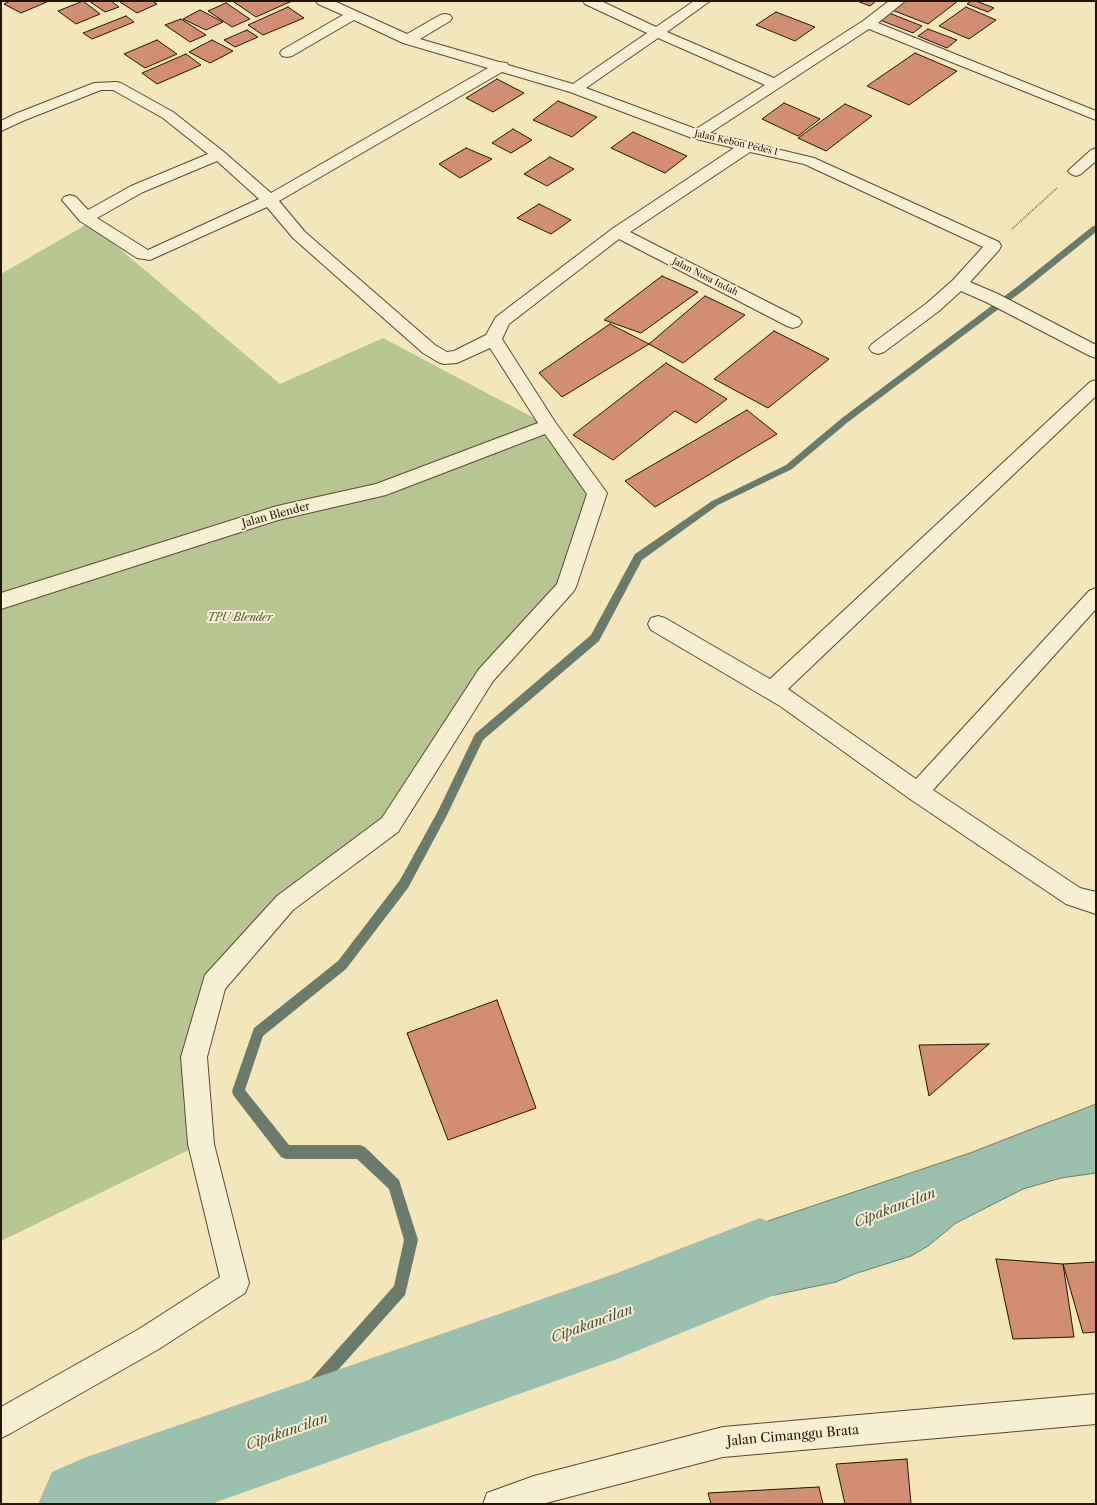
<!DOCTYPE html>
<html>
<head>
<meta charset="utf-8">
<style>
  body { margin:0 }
  #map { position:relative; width:1097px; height:1505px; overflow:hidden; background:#f3e6ba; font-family:"Libre Caslon Text",serif }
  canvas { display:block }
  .frame { position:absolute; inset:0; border:2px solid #241407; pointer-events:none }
</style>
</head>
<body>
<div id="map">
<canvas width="1097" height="1505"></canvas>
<div class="frame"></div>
</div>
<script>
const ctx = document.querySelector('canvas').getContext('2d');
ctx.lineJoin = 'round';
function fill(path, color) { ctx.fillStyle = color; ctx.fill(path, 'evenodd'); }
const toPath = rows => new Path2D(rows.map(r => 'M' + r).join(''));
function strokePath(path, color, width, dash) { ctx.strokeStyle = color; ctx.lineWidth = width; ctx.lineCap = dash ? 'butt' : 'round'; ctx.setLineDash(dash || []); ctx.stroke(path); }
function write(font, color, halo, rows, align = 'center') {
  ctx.font = font + ' "Libre Caslon Text",serif'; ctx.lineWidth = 4; ctx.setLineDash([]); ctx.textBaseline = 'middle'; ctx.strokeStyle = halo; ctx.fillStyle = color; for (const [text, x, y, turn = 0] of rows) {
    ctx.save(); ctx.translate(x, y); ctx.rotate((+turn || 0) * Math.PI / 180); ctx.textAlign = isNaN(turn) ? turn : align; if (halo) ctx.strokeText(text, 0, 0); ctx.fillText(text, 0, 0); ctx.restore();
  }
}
fill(toPath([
  [89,223,280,384,383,338,549,426,597,493,566,587,486,675,390,825,285,903,214,983,194,1057,201,1144,1,1241,1,274]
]), '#b8c692');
const water = toPath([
  [1096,1104,1096,1173,1061,1178,1023,1189,956,1223,928,1246,911,1256,854,1274,836,1282,688,1313,655,1259,970,1153,1096,1104]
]);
fill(water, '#9bc0ad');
strokePath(water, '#6b7b6b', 1);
fill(toPath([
  [1093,226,1096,226,1096,232,1024,290,848,422,792,469,718,505,642,560,599,641,483,740,446,817,408,888,346,969,263,1036,245,1090,289,1145,360,1145,365,1147,399,1180,418,1240,405,1295,271,1445,266,1447,261,1445,259,1440,261,1435,394,1286,404,1240,389,1189,357,1159,286,1159,281,1157,233,1095,232,1091,254,1028,338,961,400,880,438,811,475,734,591,635,635,554,712,501,786,465,842,418,1018,286,1093,226]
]), '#6b7b6b');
fill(toPath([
  [760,1218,789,1231,802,1260,789,1289,617,1359,211,1504,38,1504,52,1472,84,1458,617,1273,760,1218]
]), '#9bc0ad');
const building = toPath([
  [10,1,49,1,21,13,4,4,10,1],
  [83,1,100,14,76,24,58,11,83,1],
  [89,1,111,1,119,7,105,12,89,1],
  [122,1,152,1,157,4,137,13,120,2,122,1],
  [237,1,292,1,256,17,234,2,237,1],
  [857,1,876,1,870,6,857,1],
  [904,1,958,1,928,24,892,10,904,1],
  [971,1,976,1,994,8,988,12,967,4,971,1],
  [226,3,250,19,232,27,208,11,226,3],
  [288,7,304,18,263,35,248,25,288,7],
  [966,7,996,20,969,39,939,26,966,7],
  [200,10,223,22,206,30,183,19,200,10],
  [776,12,815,27,795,41,756,25,776,12],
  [889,13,922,26,913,33,880,20,889,13],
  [126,16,134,22,92,39,83,33,126,16],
  [181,19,206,35,190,42,165,25,181,19],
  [928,29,957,40,947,48,918,36,928,29],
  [247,30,258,37,235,47,224,40,247,30],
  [157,40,177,54,145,68,124,54,157,40],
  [212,40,233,51,210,63,189,52,212,40],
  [915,53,957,71,909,105,867,86,915,53],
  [186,54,201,65,157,84,142,73,186,54],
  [497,79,524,93,493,112,466,98,497,79],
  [558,101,597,117,572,137,533,120,558,101],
  [784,103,820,119,798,136,762,119,784,103],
  [845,104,872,116,826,151,798,138,845,104],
  [513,129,532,140,511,153,492,143,513,129],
  [633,132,687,156,665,173,611,148,633,132],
  [466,148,492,159,460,178,439,164,466,148],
  [550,157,574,169,547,186,524,174,550,157],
  [539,204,571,220,551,234,517,218,539,204],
  [662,276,698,292,641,333,604,320,662,276],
  [705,296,745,315,683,363,649,344,705,296],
  [610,324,649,344,562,397,539,373,610,324],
  [774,331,829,359,768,408,714,379,774,331],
  [666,363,727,399,696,423,675,411,613,460,573,435,666,363],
  [747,410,777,434,655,507,625,481,747,410],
  [497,1000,536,1108,448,1140,407,1033,497,1000],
  [989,1044,929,1096,919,1045,989,1044],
  [996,1259,1063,1264,1074,1337,1013,1339,996,1259],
  [1096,1262,1096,1332,1083,1333,1063,1264,1096,1262],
  [907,1459,911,1504,845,1504,836,1464,907,1459],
  [819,1487,823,1504,711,1504,708,1493,819,1487]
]);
fill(building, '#d18e72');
strokePath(building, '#241407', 1);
const minor = toPath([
  [316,1,334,1,407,34,440,15,445,14,450,15,452,18,450,21,420,39,499,62,507,63,508,65,573,84,647,33,585,4,583,1,601,1,656,27,694,1,710,1,667,32,774,78,863,21,889,1,905,1,878,23,1096,111,1096,120,869,29,710,133,814,158,999,242,1001,246,999,250,970,282,998,294,1096,345,1096,358,1090,356,986,302,961,291,939,311,884,352,878,354,872,352,869,348,872,344,927,303,953,280,983,247,804,164,750,152,630,232,799,318,802,322,799,326,793,328,787,326,619,239,509,324,502,339,555,422,607,493,576,587,573,592,493,681,398,832,293,910,225,989,207,1057,214,1144,249,1283,245,1293,159,1349,11,1433,1,1438,1,1407,139,1329,220,1277,188,1144,181,1057,205,975,277,896,382,818,479,669,557,584,587,494,545,434,386,495,278,520,1,609,1,593,277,506,376,484,538,423,490,348,457,363,444,364,438,362,423,353,293,238,267,207,150,260,137,258,80,221,62,200,64,197,70,195,76,197,88,210,131,186,208,154,163,118,113,90,101,90,25,120,1,131,1,121,15,114,94,83,116,82,121,83,173,112,224,152,271,193,488,68,403,43,354,20,292,56,287,57,282,56,280,53,282,50,343,15,318,4,316,1],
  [658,38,765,85,696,129,586,88,658,38],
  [502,72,570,92,692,138,734,148,612,229,496,317,486,335,454,351,447,352,435,345,305,232,279,201,502,72],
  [217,161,259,199,148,250,97,218,143,192,217,161],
  [1096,148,1096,161,1081,174,1076,176,1071,174,1068,171,1071,168,1091,150,1096,148],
  [1096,380,1096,396,788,689,916,779,1089,591,1096,588,1096,609,933,790,1080,888,1096,892,1096,914,1066,904,910,799,780,706,651,630,648,624,651,618,658,616,665,618,770,679,1090,382,1096,380],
  [1096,1394,1096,1424,723,1457,542,1504,483,1504,487,1493,534,1476,723,1427,1096,1394]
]);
strokePath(minor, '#584834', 2);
strokePath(toPath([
  [1012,229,1057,188]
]), '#241407', 2, [0.5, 1.5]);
fill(minor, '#f7efd2');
write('9px', '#241407', '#f7efd2', [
  ["Jalan Kebon Pedes I",736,143,13],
  ["Jalan Nusa Indah",705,277,27]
]);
write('11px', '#241407', '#f7efd2', [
  ["Jalan Blender",276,515,-15]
]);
write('italic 11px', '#585238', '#f7efd2', [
  ["TPU Blender",240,618]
]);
write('13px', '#241407', '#f7efd2', [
  ["Jalan Cimanggu Brata",793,1436,-5]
]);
write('italic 14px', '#4e5041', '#f7efd2', [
  ["Cipakancilan",895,1208,-21],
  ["Cipakancilan",592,1324,-20],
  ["Cipakancilan",287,1432,-19]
]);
</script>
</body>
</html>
